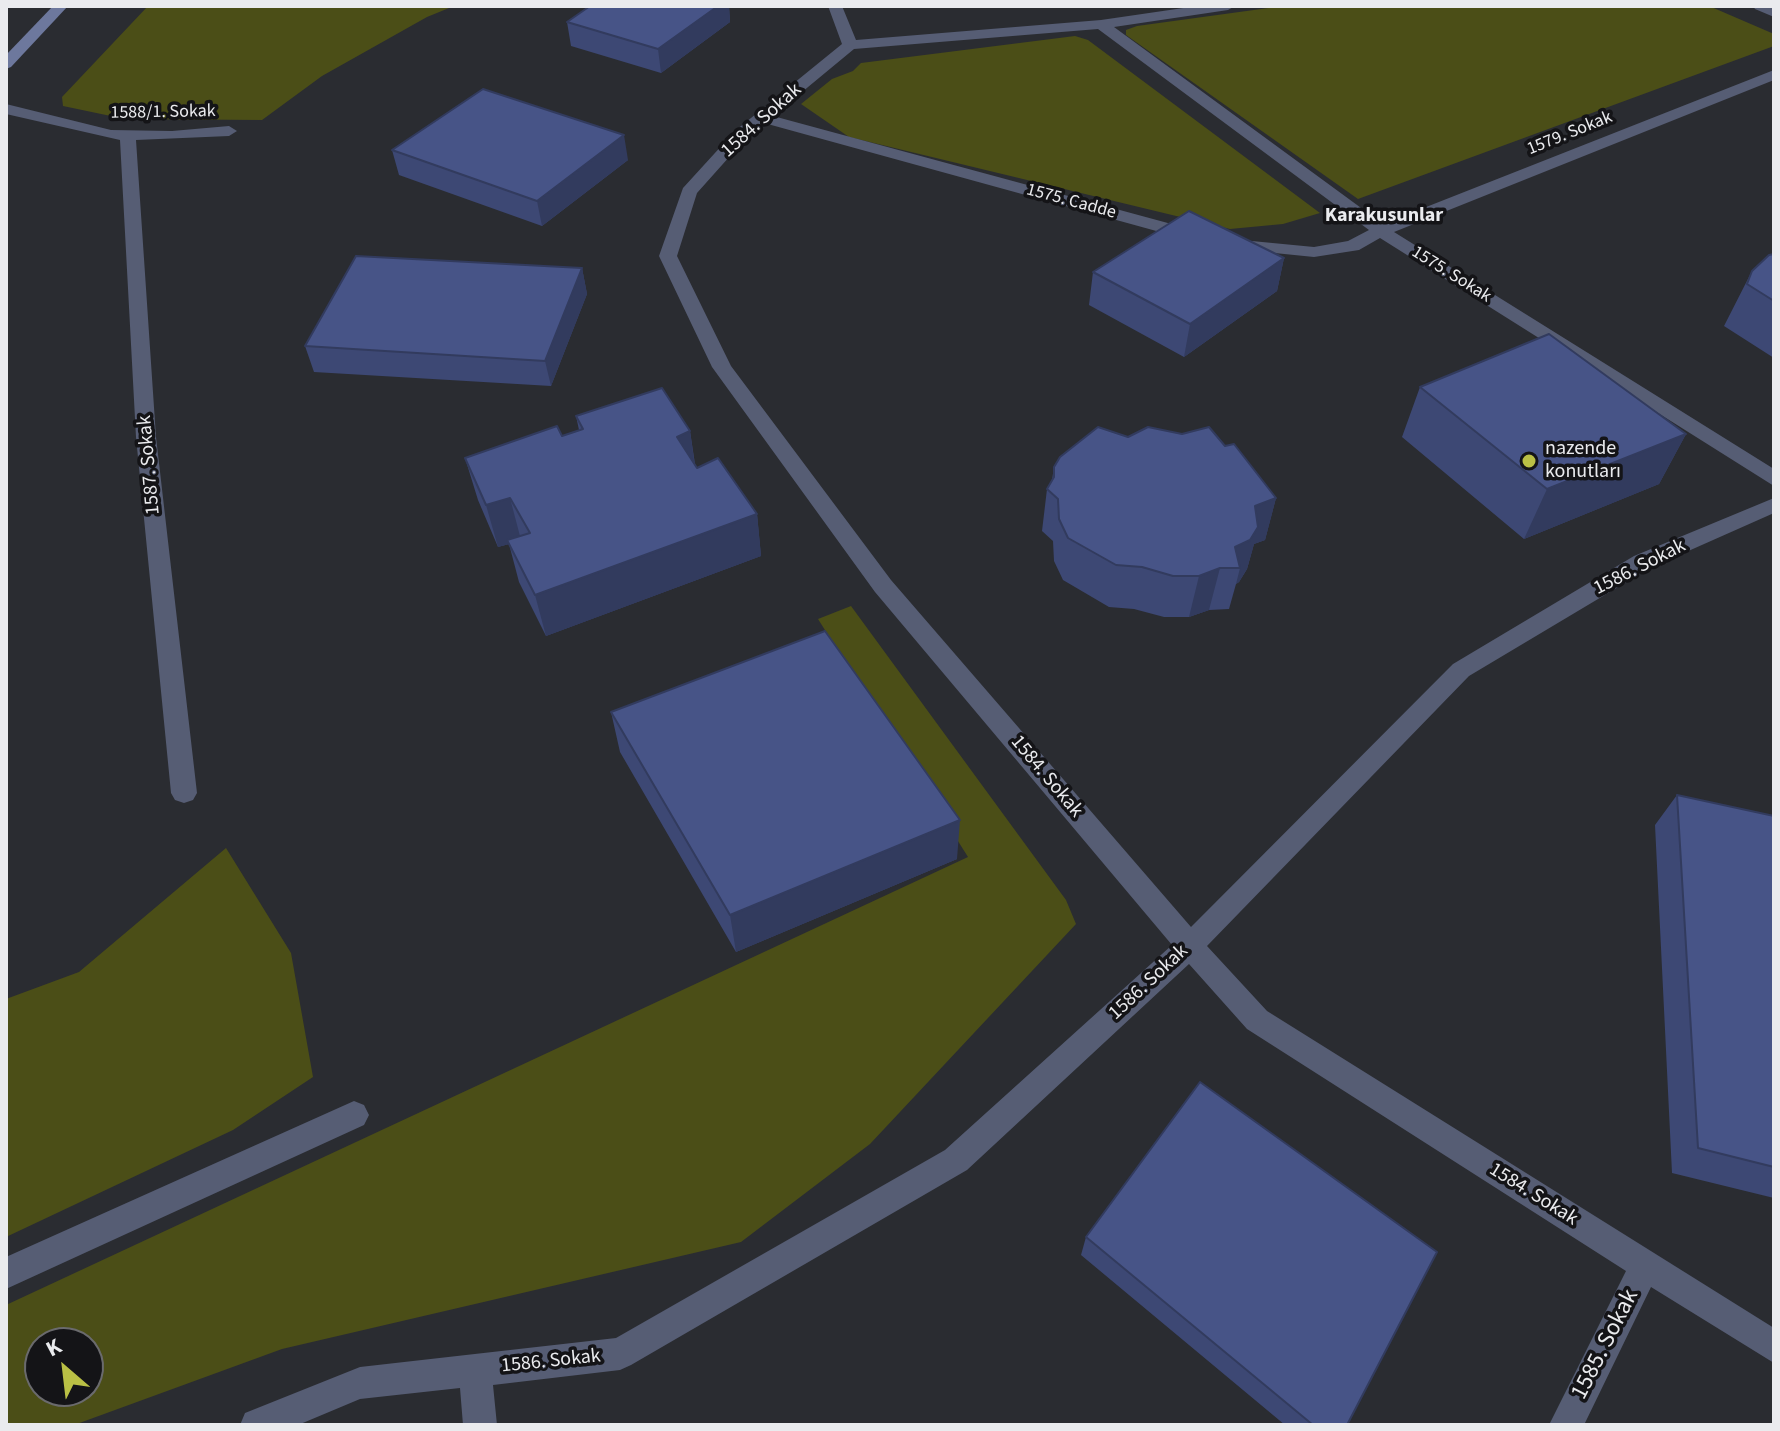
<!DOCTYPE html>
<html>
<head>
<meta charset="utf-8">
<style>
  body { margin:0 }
  #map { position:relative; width:1780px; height:1431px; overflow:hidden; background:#2a2c31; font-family:"Source Sans 3",sans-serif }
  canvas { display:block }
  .frame { position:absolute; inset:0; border:8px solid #eaebee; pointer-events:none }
  .north { position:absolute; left:24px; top:1327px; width:80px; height:80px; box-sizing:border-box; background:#141417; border:2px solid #6a6a6d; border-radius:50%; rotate:332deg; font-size:22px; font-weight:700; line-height:32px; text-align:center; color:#eaebee }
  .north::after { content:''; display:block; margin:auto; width:28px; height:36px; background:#bac045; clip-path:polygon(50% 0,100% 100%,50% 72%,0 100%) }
</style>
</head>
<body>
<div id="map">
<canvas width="1780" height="1431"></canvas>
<div class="frame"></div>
<div class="north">K</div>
</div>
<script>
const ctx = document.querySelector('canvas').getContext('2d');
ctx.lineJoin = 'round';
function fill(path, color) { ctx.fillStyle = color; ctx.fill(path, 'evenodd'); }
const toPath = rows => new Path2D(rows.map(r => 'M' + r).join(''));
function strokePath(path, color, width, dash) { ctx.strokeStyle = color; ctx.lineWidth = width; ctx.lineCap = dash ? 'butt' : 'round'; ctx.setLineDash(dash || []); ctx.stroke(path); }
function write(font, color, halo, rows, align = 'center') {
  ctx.font = font + ' "Source Sans 3",sans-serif'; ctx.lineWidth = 7; ctx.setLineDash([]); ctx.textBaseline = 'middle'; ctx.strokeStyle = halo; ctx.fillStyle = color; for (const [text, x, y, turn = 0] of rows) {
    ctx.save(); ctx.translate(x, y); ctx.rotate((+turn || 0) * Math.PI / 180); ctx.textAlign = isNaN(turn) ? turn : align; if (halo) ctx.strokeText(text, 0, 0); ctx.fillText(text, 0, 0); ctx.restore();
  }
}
fill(toPath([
  [148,6,454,6,427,17,322,76,262,120,125,119,63,106,62,97],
  [1283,6,1709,6,1774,34,1774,46,1358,199,1126,35,1126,30,1137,26],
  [1075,36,1088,40,1320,213,1283,224,1230,229,849,137,801,104,832,79,853,71,861,63],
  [851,606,1066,900,1076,924,870,1144,741,1242,282,1349,74,1425,6,1425,6,1305,968,857,818,619],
  [40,1343,88,1343,88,1391,40,1391],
  [226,848,291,953,313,1077,233,1130,6,1237,6,999,79,972]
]), '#4b4e17');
fill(toPath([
  [828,6,842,6,856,40,1101,20,1197,6,1235,6,1228,10,1114,27,1383,224,1774,70,1774,80,1394,232,1774,469,1774,486,1380,238,1359,250,1314,257,1225,248,1222,244,1231,239,1314,247,1348,241,1369,230,1098,29,854,49,773,116,1201,232,1204,236,1201,240,1189,240,764,123,747,137,697,193,677,256,731,366,891,580,1191,927,1453,664,1634,556,1774,498,1774,513,1650,568,1469,676,1207,946,1267,1011,1774,1328,1774,1363,1651,1287,1584,1425,1549,1425,1626,1271,1247,1029,1189,964,967,1170,631,1365,620,1370,493,1385,497,1425,463,1425,460,1388,360,1399,298,1425,240,1425,245,1413,360,1367,616,1338,945,1150,1172,945,875,592,712,367,659,256,683,188,735,131,842,44,828,6],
  [1753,6,1774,7,1774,17,1755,9,1753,6],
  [6,104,111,130,172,131,229,126,237,131,229,136,136,140,156,437,197,793,193,800,184,803,175,800,171,793,136,437,120,140,6,114,6,104],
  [354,1101,364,1105,369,1115,364,1125,6,1289,6,1257,354,1101]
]), '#565d74');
fill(toPath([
  [53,6,68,6,11,67,6,69,6,55,53,6]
]), '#6d789d');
fill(toPath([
  [590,6,729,6,730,22,661,73,571,46,567,22],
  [392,150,628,160,542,226,399,175],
  [1774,254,1774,358,1724,326,1752,271],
  [1284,258,1277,291,1184,357,1089,305,1093,272],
  [582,268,587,294,551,386,314,372,305,346],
  [1420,387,1686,434,1659,484,1524,539,1402,437],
  [576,416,690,431,695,464,697,468,757,514,761,556,546,636,519,582,509,544,498,547,478,500,465,458,562,436,579,430],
  [1128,437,1225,446,1276,498,1265,540,1254,544,1247,569,1239,582,1236,584,1229,609,1209,610,1189,617,1164,617,1134,609,1109,607,1063,580,1054,561,1053,541,1042,531,1047,489,1052,480,1054,467],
  [611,712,957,859,736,952,620,752],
  [1677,795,1774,816,1774,1198,1672,1173,1655,825],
  [1086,1237,1347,1425,1285,1425,1081,1255]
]), '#3d4874');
fill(toPath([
  [718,6,729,6,730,22,661,73,658,49],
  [624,135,628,160,542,226,537,201],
  [1284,258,1277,291,1184,357,1190,324],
  [582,268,587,294,551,386,545,361],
  [690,431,696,474,677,437],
  [1686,434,1659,484,1524,539,1547,489],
  [510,498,521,540,507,540,509,544,498,547,486,505],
  [1276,498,1265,540,1254,544,1247,569,1239,582,1236,584,1240,568,1235,547,1255,506],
  [757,514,761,556,546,636,535,595],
  [1220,568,1209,610,1189,617,1199,576],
  [960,820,957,859,736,952,730,915]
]), '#323b5e');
const building = toPath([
  [590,6,718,6,658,49,567,22,590,6],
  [483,89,624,135,537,201,392,150,483,89],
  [1189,211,1284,258,1190,324,1093,272,1189,211],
  [1774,254,1774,301,1747,284,1752,271,1769,255,1774,254],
  [356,256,582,268,545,361,305,346,356,256],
  [1549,334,1686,434,1547,489,1420,387,1549,334],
  [662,388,690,431,677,437,697,468,718,458,757,514,535,595,507,540,530,533,510,498,486,505,465,458,557,426,562,436,583,429,576,416,662,388],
  [1098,427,1128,437,1148,427,1182,434,1209,427,1225,446,1234,444,1276,498,1255,506,1258,527,1250,540,1235,547,1240,568,1220,568,1199,576,1173,576,1142,567,1116,565,1068,538,1059,519,1058,499,1047,489,1054,477,1054,467,1060,457,1098,427],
  [825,631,960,820,730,915,611,712,825,631],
  [1677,795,1774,816,1774,1167,1698,1148,1677,795],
  [1200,1082,1437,1252,1347,1425,1313,1425,1086,1237,1200,1082]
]);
fill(building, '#475487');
strokePath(building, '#323b5e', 2);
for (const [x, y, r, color] of [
  [1529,461,8,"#bac045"]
]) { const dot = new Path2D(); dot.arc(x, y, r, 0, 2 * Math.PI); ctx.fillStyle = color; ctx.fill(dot); strokePath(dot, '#141417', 3); }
write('18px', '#eaebee', '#141417', [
  ["1588/1. Sokak",163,113,-1],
  ["1579. Sokak",1570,134,-22],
  ["1575. Cadde",1071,202,15],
  ["1575. Sokak",1451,275,32]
]);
write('20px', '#eaebee', '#141417', [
  ["1584. Sokak",762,121,-42],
  ["1587. Sokak",150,465,-95],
  ["1586. Sokak",1640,568,-27],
  ["1584. Sokak",1046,777,50],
  ["1586. Sokak",1149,983,-43],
  ["1584. Sokak",1533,1195,32],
  ["1586. Sokak",551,1362,-6]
]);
write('bold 20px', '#eaebee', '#141417', [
  ["Karakusunlar",1384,217]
]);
write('20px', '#eaebee', '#141417', [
  ["nazende",1545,450],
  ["konutları",1545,473]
], 'left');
write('24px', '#eaebee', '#141417', [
  ["1585. Sokak",1606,1345,-63]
]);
</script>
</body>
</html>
